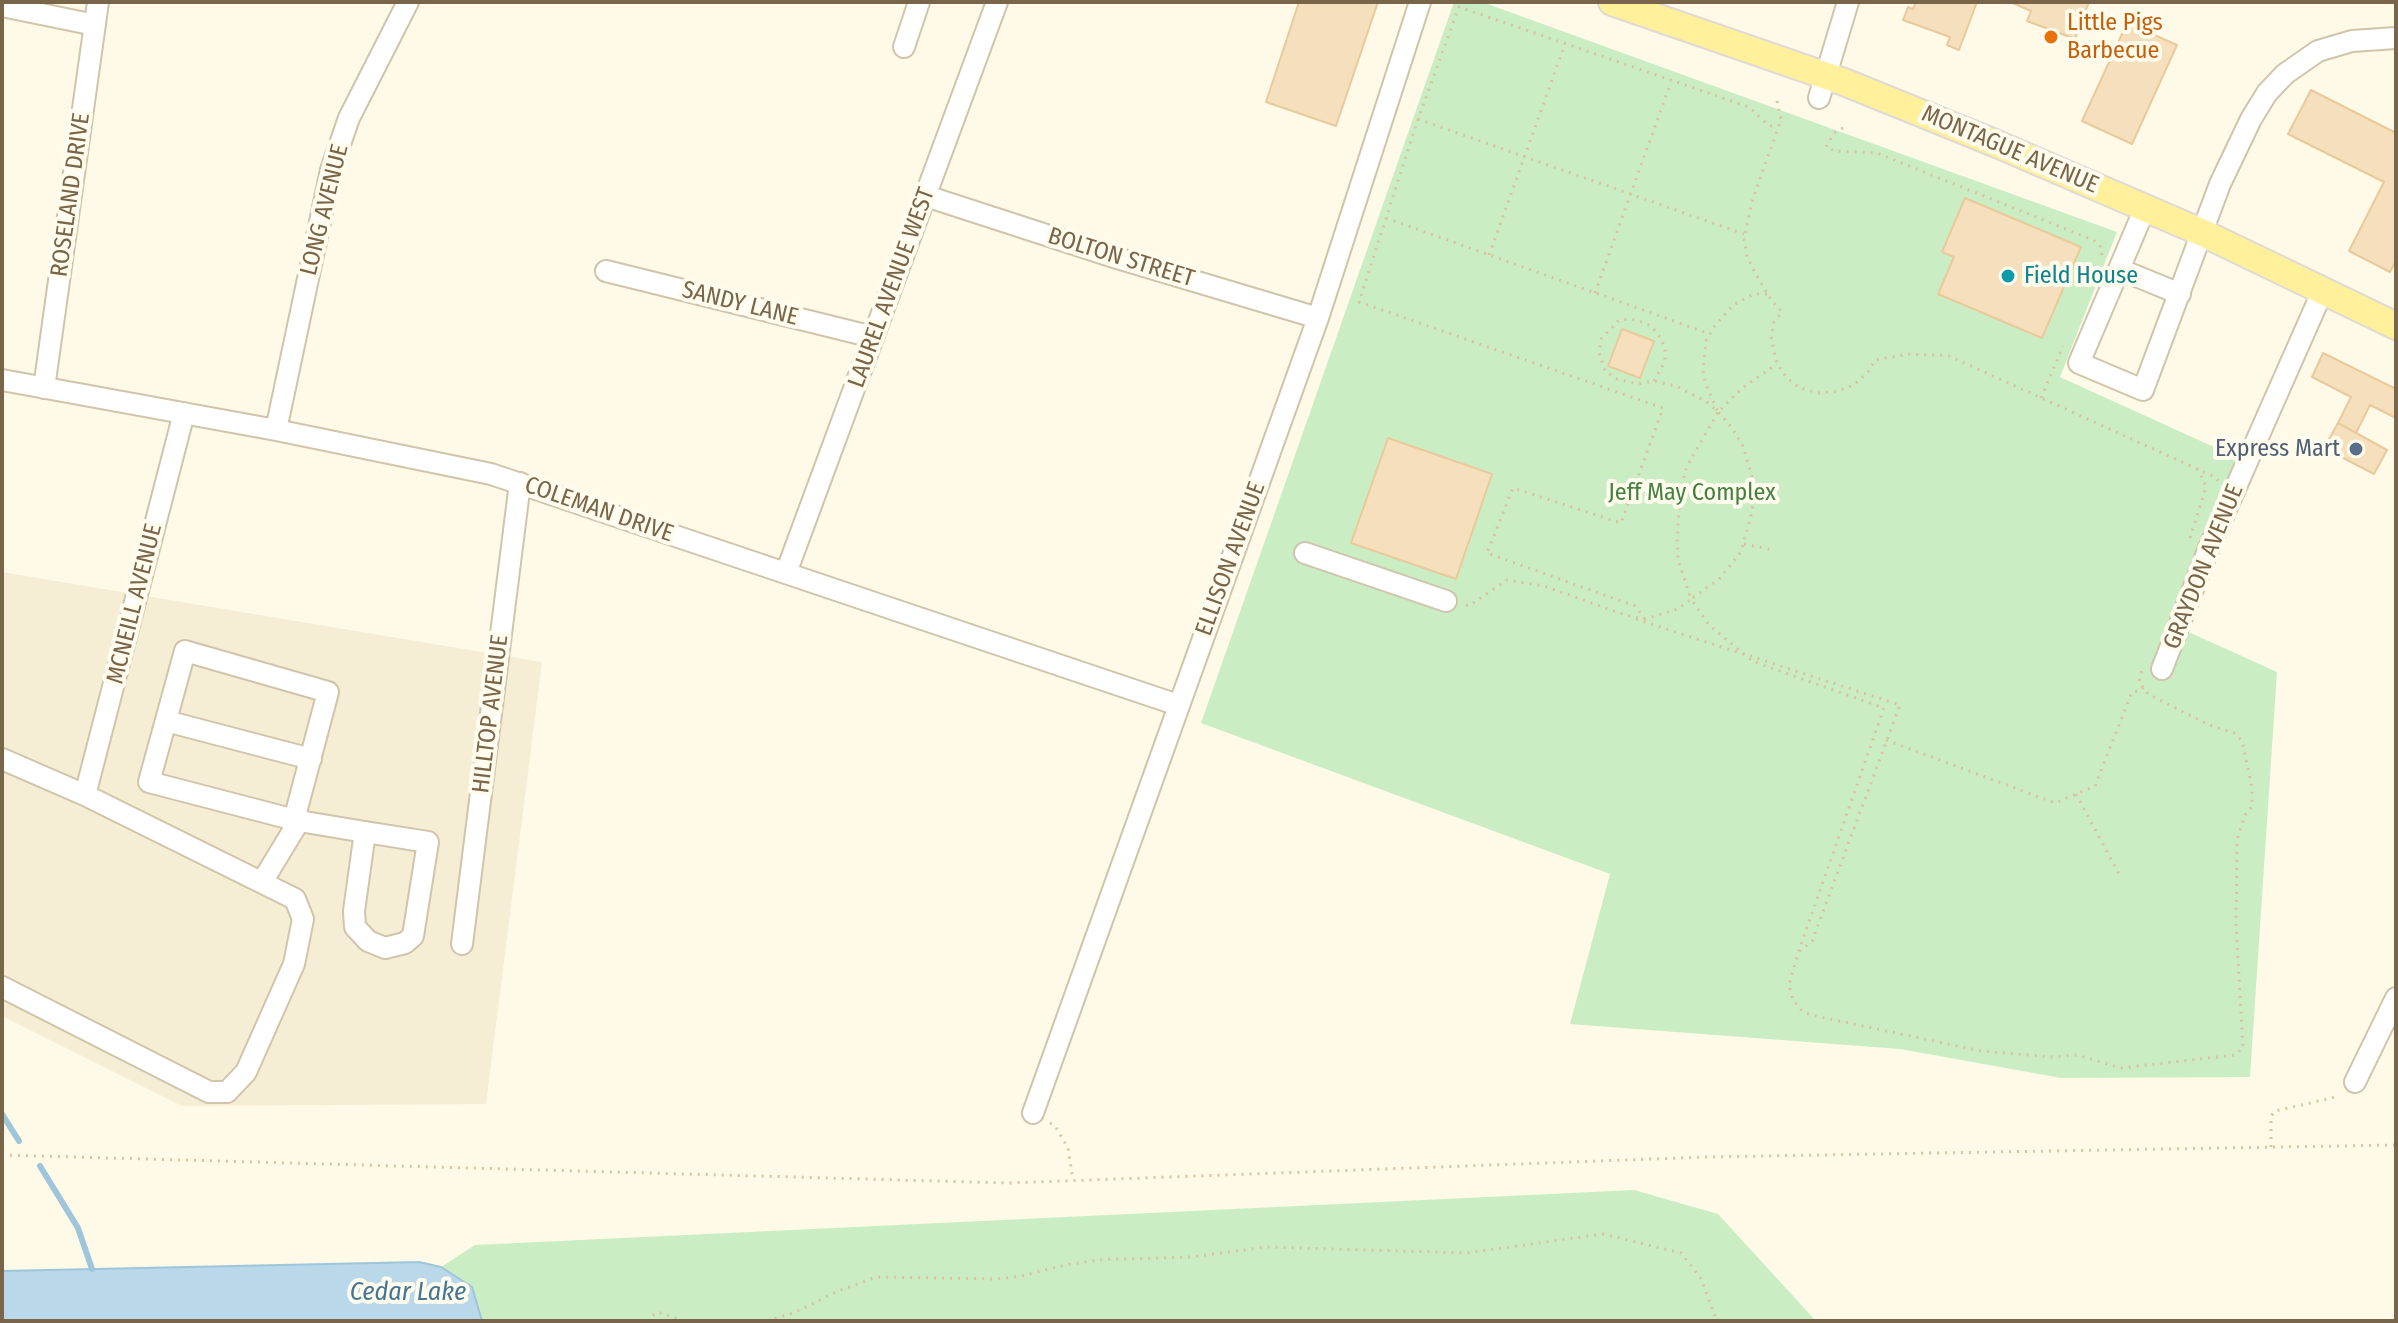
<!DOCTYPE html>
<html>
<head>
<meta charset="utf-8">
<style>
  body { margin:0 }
  #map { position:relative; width:2398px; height:1323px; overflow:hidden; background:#fefae7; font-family:"Fira Sans Condensed",sans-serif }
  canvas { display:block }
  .frame { position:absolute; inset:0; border:4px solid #796549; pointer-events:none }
</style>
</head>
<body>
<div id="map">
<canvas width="2398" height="1323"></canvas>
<div class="frame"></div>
</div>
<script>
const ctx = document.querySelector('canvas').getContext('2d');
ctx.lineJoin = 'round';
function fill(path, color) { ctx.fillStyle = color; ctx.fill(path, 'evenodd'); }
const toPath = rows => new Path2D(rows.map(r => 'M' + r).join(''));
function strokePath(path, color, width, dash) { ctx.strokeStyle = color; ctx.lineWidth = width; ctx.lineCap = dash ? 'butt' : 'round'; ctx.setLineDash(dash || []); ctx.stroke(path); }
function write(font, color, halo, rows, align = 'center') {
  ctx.font = font + ' "Fira Sans Condensed",sans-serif'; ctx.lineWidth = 8; ctx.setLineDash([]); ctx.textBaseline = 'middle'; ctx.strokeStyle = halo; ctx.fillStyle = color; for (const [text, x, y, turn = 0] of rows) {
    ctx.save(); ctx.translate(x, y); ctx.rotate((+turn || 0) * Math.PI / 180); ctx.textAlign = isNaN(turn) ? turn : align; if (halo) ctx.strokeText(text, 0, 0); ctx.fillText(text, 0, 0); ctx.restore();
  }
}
fill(toPath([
  [2,572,542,662,486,1104,182,1106,2,1016]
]), '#f6eed4');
fill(toPath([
  [1454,2,1482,2,2117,232,2060,377,2236,457,2173,625,2277,672,2250,1077,2061,1078,1900,1049,1570,1024,1610,874,1201,723],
  [1634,1190,1718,1214,1816,1321,2,1321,2,1271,419,1262,441,1267,475,1245]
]), '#cbedc4');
const water = toPath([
  [419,1262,441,1267,472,1287,482,1321,2,1321,2,1271,419,1262]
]);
fill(water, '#b9d8e9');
strokePath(water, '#9fc5db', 2);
strokePath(toPath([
  [2,1114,19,1141],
  [40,1166,78,1228,92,1269]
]), '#9fc5db', 6);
const building = toPath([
  [1299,2,1378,2,1336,126,1266,102,1299,2],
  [1916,2,1977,2,1959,50,1947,45,1950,37,1903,20,1908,7,1913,9,1916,2],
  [2010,2,2089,2,2075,39,2027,21,2031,11,2010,2],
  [2127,23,2177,45,2132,144,2082,121,2127,23],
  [2311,90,2396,133,2396,260,2390,272,2349,251,2384,182,2288,134,2311,90],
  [1965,198,2081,247,2042,338,1938,294,1954,257,1942,252,1965,198],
  [1622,329,1654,341,1640,378,1608,366,1622,329],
  [2323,353,2396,389,2396,418,2370,405,2356,433,2338,423,2351,397,2312,377,2323,353],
  [2338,423,2387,450,2374,474,2324,448,2338,423],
  [1388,438,1492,474,1456,579,1351,543,1388,438]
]);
fill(building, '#f5dfbc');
strokePath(building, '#e9ca9c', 2);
const minor = toPath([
  [2,6,95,25],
  [904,47,919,2],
  [1819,98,1848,2],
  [926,196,1117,258,1318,318],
  [2145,208,2079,363,2143,390,2220,184,2251,119,2267,93,2285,74,2318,51,2352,41,2396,38],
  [2119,269,2180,294],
  [606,271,873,337],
  [2,380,276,430,491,474,1178,705],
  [44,388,98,2],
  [276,430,331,170,349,118,408,2],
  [1305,553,1446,601],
  [786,573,997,2],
  [2162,669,2209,548,2323,290],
  [166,721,311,759],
  [2,759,85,795,295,899,303,919,294,964,246,1072,227,1092,209,1092,2,987],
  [85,795,184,413],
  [299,821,365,832,428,842,413,936,405,943,385,948,368,941,355,927,354,911,365,832],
  [262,882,299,821,149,782,185,651,328,692,294,820],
  [462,944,520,483],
  [2355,1082,2396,998],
  [1033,1113,1318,318,1420,2]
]);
const major = toPath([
  [1612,2,1844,82,1997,144,2203,233,2396,326]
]);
strokePath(minor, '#d0c4ab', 24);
strokePath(major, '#dfdad3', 30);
strokePath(toPath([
  [1777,101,1781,120,1753,198,1744,238,1747,256,1754,271,1771,300,1782,312,1774,322,1771,336,1777,364,1787,378,1800,388,1818,393,1838,391,1854,385,1868,372,1875,360,1909,354,1949,356,2215,477,2219,482],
  [1418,119,1744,234],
  [1843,128,1834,133,1826,147,1835,151,1877,153,2093,240,2100,245,2102,255],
  [1386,218,1710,334],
  [1489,255,1565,44],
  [1595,293,1671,82],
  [1767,294,1754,294,1733,305,1714,327,1706,341,1703,371,1706,385,1718,412,1742,388,1777,364],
  [1654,381,1665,361,1665,348,1660,337,1651,326,1642,322,1631,319,1619,320,1601,339,1599,353,1605,371,1617,379,1638,384,1654,381,1676,386,1707,402,1718,412,1732,428,1743,446,1755,487,1752,512,1741,552,1719,579,1691,599,1678,560,1677,538,1681,488,1687,466,1718,412],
  [2041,398,2063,346],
  [2190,538,2206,487,2198,469],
  [1744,544,1774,550],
  [1466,605,1469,606,1507,580,1544,586,1625,615,1645,619,1678,609,1691,599,1709,625,1752,661,1884,708,1798,953,1789,985,1793,1000,1802,1011,1811,1015,1981,1051,2053,1057,2077,1055,2121,1068,2235,1055,2243,1048,2236,924,2237,840,2245,815,2252,807,2252,789,2245,754,2242,741,2234,733,2209,725,2148,694,2139,682,2142,669],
  [1636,619,1743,654],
  [1645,619,1635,606,1487,553,1513,488,1621,523,1663,408,1359,302,1418,119,1459,7,1749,107,1767,124,1777,129],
  [1750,656,1900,705,1812,941,1800,951],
  [1886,740,2055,803,2095,786,2132,692,2140,691,2147,683],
  [2076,794,2119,874],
  [1050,1123,1055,1126,1068,1148,1073,1180],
  [2271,1147,2271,1116,2275,1111,2332,1098,2339,1094],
  [2,1155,1009,1183,1706,1157,2396,1145],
  [647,1321,657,1312,685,1321],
  [767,1321,796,1312,838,1291,876,1277,997,1279,1022,1276,1061,1266,1096,1260,1190,1257,1267,1247,1467,1253,1603,1234,1681,1253,1700,1277,1717,1321]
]), '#dac39f', 3, [2, 6]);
strokePath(minor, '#fff', 20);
strokePath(major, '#fff09c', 26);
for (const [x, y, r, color] of [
  [2051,37,8,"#e8710a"],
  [2008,276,8,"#0f9aa8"],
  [2356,449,8,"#5c6f8a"]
]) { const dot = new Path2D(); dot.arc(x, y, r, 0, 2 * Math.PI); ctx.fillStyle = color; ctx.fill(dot); strokePath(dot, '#fffcee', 3); }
write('24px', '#c56008', '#fffcee', [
  ["Little Pigs",2067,23],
  ["Barbecue",2067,51]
], 'left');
write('24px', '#796549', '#fffcee', [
  ["MONTAGUE AVENUE",2010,150,23],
  ["ROSELAND DRIVE",71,195,-82],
  ["LONG AVENUE",325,210,-76],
  ["BOLTON STREET",1121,258,17],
  ["LAUREL AVENUE WEST",892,288,-70],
  ["SANDY LANE",740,304,14],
  ["COLEMAN DRIVE",599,510,19],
  ["ELLISON AVENUE",1231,559,-70],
  ["GRAYDON AVENUE",2204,567,-68],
  ["MCNEILL AVENUE",135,604,-76],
  ["HILLTOP AVENUE",491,714,-83]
]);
write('24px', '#0d838f', '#fffcee', [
  ["Field House",2024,276]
], 'left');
write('24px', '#4e5e75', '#fffcee', [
  ["Express Mart",2340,449]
], 'right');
write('24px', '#448040', '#fffcee', [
  ["Jeff May Complex",1692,493]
]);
write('italic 26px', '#437695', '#fffcee', [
  ["Cedar Lake",408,1293]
]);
</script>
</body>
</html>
